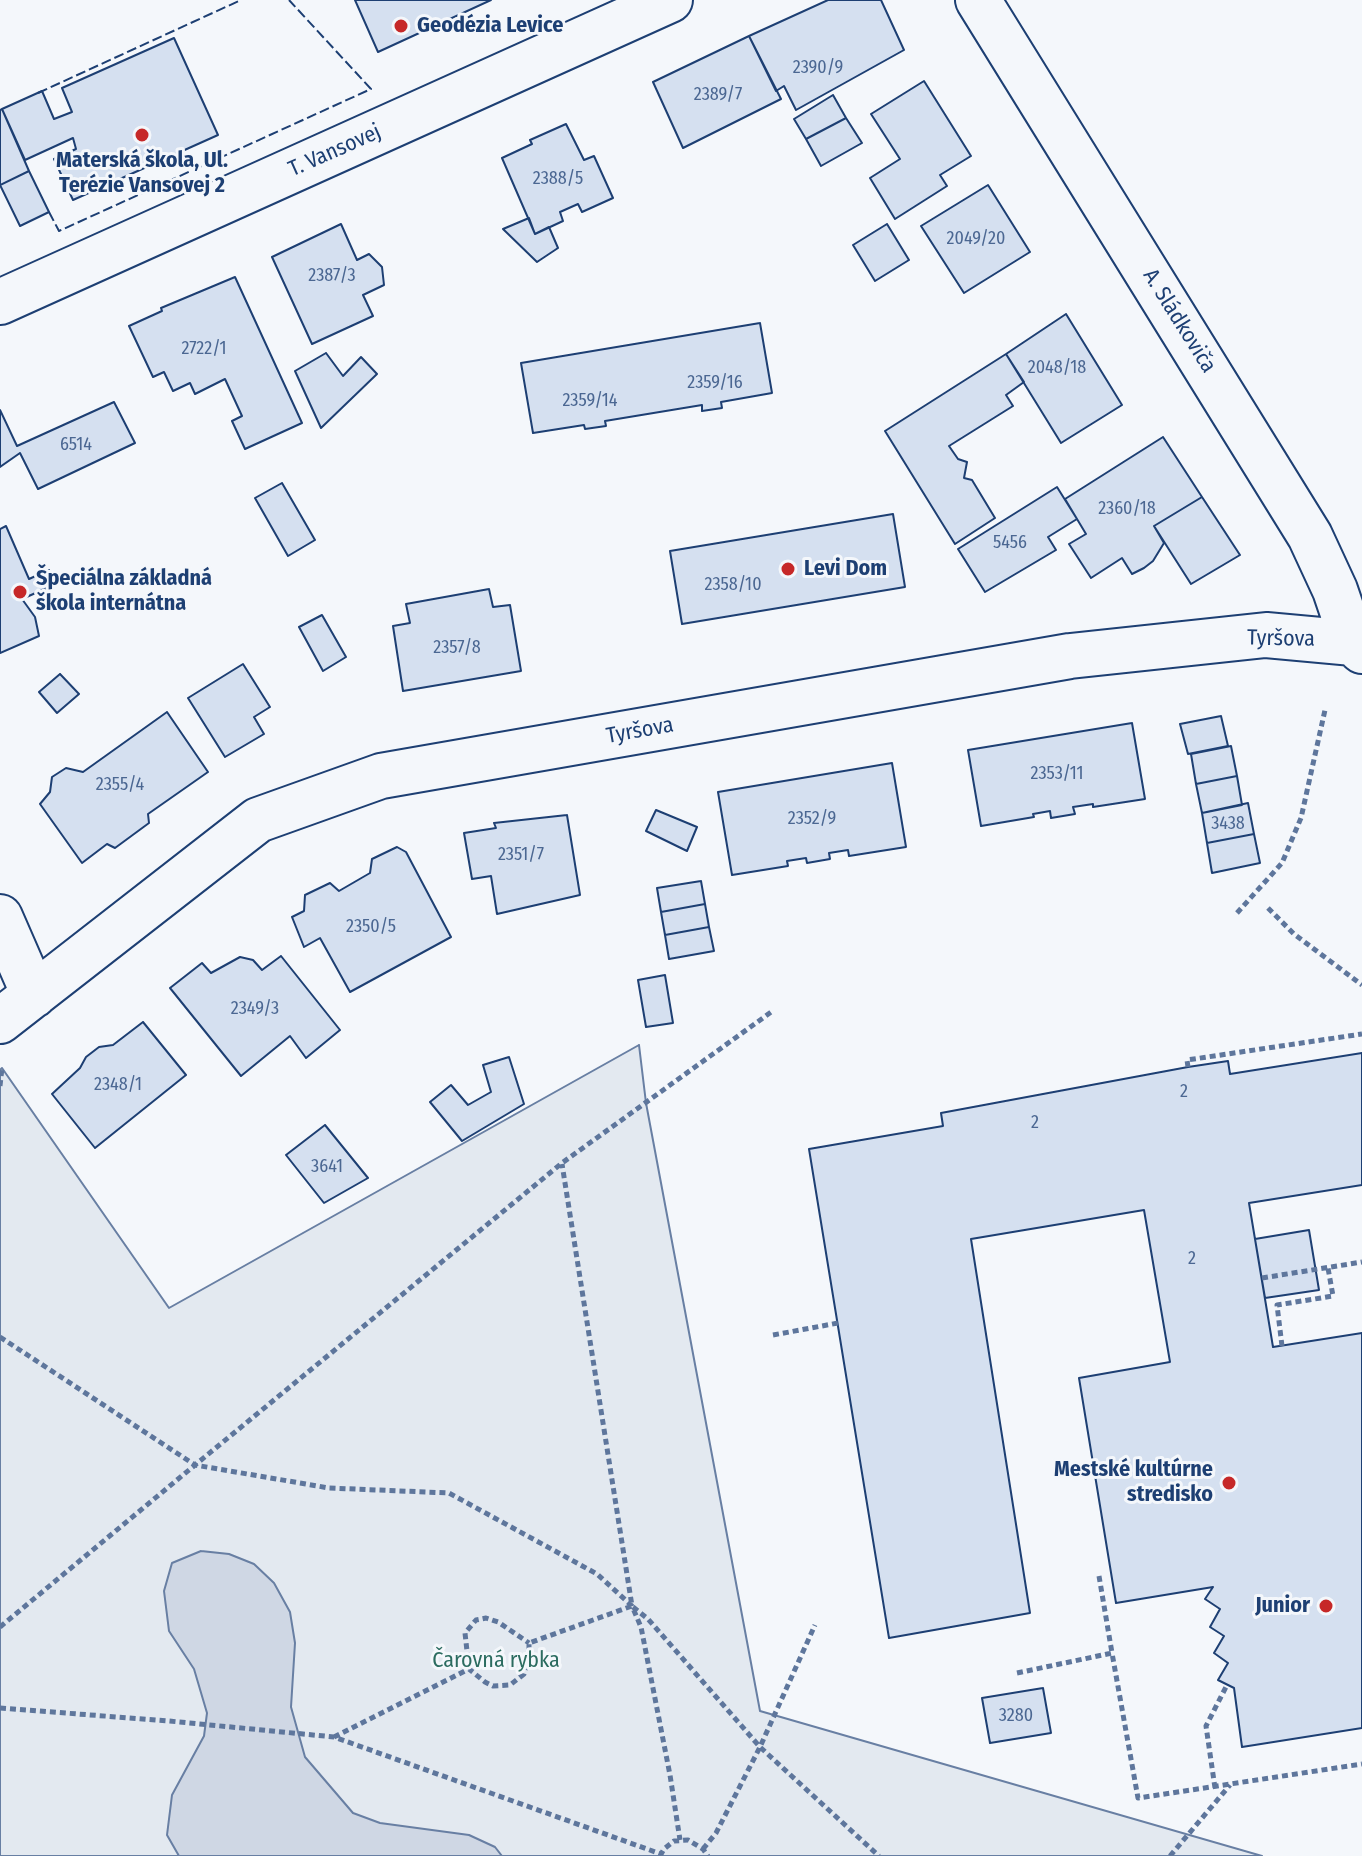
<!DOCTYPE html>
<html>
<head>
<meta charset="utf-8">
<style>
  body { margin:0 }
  canvas { display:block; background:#f4f7fb }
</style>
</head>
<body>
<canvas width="1362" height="1856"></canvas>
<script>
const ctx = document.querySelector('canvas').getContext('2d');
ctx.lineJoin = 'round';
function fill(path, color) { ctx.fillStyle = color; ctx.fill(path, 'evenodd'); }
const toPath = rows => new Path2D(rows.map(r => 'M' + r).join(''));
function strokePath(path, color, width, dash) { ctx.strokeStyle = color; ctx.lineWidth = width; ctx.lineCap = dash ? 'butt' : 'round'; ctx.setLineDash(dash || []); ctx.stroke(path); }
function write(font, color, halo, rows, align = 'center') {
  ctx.font = font + ' "Fira Sans Condensed",sans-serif'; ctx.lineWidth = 6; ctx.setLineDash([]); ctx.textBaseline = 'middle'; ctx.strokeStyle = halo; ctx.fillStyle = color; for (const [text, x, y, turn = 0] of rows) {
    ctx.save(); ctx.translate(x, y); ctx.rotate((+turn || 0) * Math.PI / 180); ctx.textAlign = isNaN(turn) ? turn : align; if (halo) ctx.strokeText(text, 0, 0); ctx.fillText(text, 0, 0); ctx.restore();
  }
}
const green = toPath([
  [639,1045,646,1103,760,1711,1262,1856,0,1856,0,1070,2,1068,169,1308,639,1045]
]);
fill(green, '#e3e9f0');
strokePath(green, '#687fa3', 2);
const water = toPath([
  [201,1551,229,1554,254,1564,274,1583,290,1612,295,1643,291,1707,305,1757,353,1813,380,1823,469,1835,495,1847,502,1856,179,1856,167,1835,172,1795,204,1736,207,1713,194,1669,169,1631,164,1591,172,1563,201,1551]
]);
fill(water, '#cfd7e4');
strokePath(water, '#687fa3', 2);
const building = toPath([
  [355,0,491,0,378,52,355,0],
  [828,0,881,0,904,50,796,110,784,86,776,91,749,36,828,0],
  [749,36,781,99,683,148,653,82,749,36],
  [174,38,218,135,73,200,54,159,76,149,73,138,25,160,2,109,42,91,54,119,72,112,62,88,174,38],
  [924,81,971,156,940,175,947,186,895,219,870,178,900,159,871,114,924,81],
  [833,95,846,118,806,139,794,119,833,95],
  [2,109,29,171,0,185,0,110,2,109],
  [846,118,862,143,821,166,806,139,846,118],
  [566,124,584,160,594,156,613,198,582,212,578,204,560,212,563,221,535,234,502,158,532,144,530,140,566,124],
  [29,171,49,212,20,226,0,185,29,171],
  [988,185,1030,252,964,293,921,226,988,185],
  [529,218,535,234,549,227,558,248,537,262,503,229,529,218],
  [341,224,357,260,369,254,382,267,384,285,363,295,373,316,312,344,272,257,341,224],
  [887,224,909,260,875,281,853,245,887,224],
  [235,277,302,423,245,449,232,421,242,416,225,379,195,394,190,383,173,391,164,372,153,377,129,326,162,311,161,308,235,277],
  [1066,314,1122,405,1061,443,1006,354,1066,314],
  [760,323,772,393,721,402,722,408,702,411,702,405,605,421,606,426,585,429,584,425,533,433,521,363,760,323],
  [326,353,343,376,361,357,377,374,321,428,295,371,326,353],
  [1006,354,1024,382,1006,395,1013,406,949,446,958,459,967,462,964,478,972,480,995,518,955,544,885,431,1006,354],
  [114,402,135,443,38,489,20,453,0,467,0,410,17,446,114,402],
  [1163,437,1202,497,1154,526,1164,543,1153,561,1144,568,1132,574,1122,558,1091,578,1069,544,1086,534,1065,499,1163,437],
  [282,483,315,540,288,556,255,498,282,483],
  [1057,487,1077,519,1048,537,1056,550,985,592,958,549,1057,487],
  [1202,497,1240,555,1191,584,1154,526,1202,497],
  [893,514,905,587,682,624,670,551,893,514],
  [6,526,29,579,49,570,56,584,22,599,35,617,39,636,0,653,0,529,6,526],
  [489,589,493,607,510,605,521,671,403,691,393,626,410,623,406,604,489,589],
  [322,615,346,657,323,671,299,627,322,615],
  [243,664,270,707,254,717,264,734,225,757,188,698,243,664],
  [60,674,79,694,57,713,39,692,60,674],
  [167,712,208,772,148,814,149,823,115,848,107,844,82,863,40,804,50,792,52,777,66,768,83,772,167,712],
  [1221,716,1228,746,1188,754,1180,724,1221,716],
  [1132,723,1145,799,1093,807,1093,804,1073,807,1075,814,1051,818,1050,811,1033,814,1034,817,981,826,968,750,1132,723],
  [1231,746,1237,776,1196,784,1191,754,1231,746],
  [892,763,906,847,849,856,848,850,829,853,830,859,807,863,806,858,787,861,788,866,732,875,718,792,892,763],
  [1237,776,1242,805,1202,813,1196,784,1237,776],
  [1248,803,1254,834,1207,843,1202,813,1248,803],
  [656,810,697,827,687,851,646,831,656,810],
  [567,815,580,895,497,914,491,876,472,879,464,833,496,828,494,823,567,815],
  [1254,834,1260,863,1212,873,1207,843,1254,834],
  [397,847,406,852,451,937,350,992,320,938,304,947,292,917,304,911,305,895,330,883,339,891,370,873,372,859,397,847],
  [701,881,705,904,661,912,657,888,701,881],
  [705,904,709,927,665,935,661,912,705,904],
  [709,927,714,951,669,959,665,935,709,927],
  [281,956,340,1030,306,1058,290,1036,241,1076,170,988,202,963,211,973,240,957,253,960,262,970,281,956],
  [665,975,673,1023,646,1027,638,980,665,975],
  [143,1022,186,1075,95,1148,52,1094,80,1068,86,1057,99,1047,113,1045,143,1022],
  [1362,1053,1362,1185,1249,1203,1273,1347,1362,1333,1362,1728,1242,1747,1234,1688,1218,1680,1228,1663,1214,1653,1224,1636,1210,1627,1220,1609,1205,1599,1213,1587,1116,1603,1079,1378,1170,1362,1144,1210,971,1239,1030,1613,889,1638,809,1149,943,1126,941,1113,1188,1067,1228,1061,1230,1074,1362,1053],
  [509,1057,524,1104,462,1141,430,1102,451,1085,468,1105,491,1092,483,1065,509,1057],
  [325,1125,368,1178,324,1203,286,1155,325,1125],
  [1309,1230,1319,1290,1265,1298,1255,1239,1309,1230],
  [1043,1688,1051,1733,990,1743,982,1698,1043,1688]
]);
fill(building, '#d5e0f0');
strokePath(building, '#1d3f73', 2);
const minor = toPath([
  [978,0,1310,536,1335,590,1353,643,1362,651],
  [0,302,670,0],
  [0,917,34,995],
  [0,1021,258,820,381,776,1070,656,1266,635,1353,643]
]);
strokePath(minor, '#1d3f73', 48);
strokePath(toPath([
  [1268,908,1294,934,1362,985],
  [1237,913,1282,863,1301,818,1325,710],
  [1188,1067,1187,1060,1362,1034],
  [0,1086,2,1068],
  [1262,1278,1362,1262],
  [773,1335,838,1323],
  [0,1337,195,1465,562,1163,774,1010],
  [1282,1346,1277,1305,1333,1296,1328,1268],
  [1099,1576,1112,1653],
  [633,1607,648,1619,760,1747,879,1856],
  [0,1627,195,1465,329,1488,449,1493,597,1574,632,1606,641,1627,670,1775,680,1840],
  [469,1669,465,1633,476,1620,486,1618,498,1622,529,1643],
  [1017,1673,1112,1653,1138,1798,1362,1764],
  [0,1708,169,1721,334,1737,661,1854],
  [334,1737,469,1669,485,1682,493,1686,510,1685,524,1674,529,1657,529,1643,632,1606,562,1164],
  [1215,1788,1206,1726,1227,1685],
  [703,1849,716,1833,760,1747,815,1625],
  [660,1856,664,1849,674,1841,688,1840,703,1849,708,1856],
  [1170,1856,1230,1785]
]), '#5e769c', 5, [6, 4]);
strokePath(minor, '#f4f7fb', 44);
strokePath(toPath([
  [38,93,241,0],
  [49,212,59,231,371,89,289,0]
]), '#1d3f73', 2, [10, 4]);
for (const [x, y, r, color] of [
  [401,26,8,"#c62828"],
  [142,135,8,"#c62828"],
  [788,569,8,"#c62828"],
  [20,592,8,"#c62828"],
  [1229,1483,8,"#c62828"],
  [1326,1606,8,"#c62828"]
]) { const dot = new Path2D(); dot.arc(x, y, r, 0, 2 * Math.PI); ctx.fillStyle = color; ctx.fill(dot); strokePath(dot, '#f4f7fb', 3); }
write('18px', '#4b6792', null, [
  ["2390/9",818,68],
  ["2389/7",718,95],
  ["2388/5",558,179],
  ["2049/20",976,239],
  ["2387/3",332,276],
  ["2722/1",204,349],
  ["2048/18",1057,368],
  ["2359/16",715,383],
  ["2359/14",590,401],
  ["6514",76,445],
  ["2360/18",1127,509],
  ["5456",1010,543],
  ["2358/10",733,585],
  ["2357/8",457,648],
  ["2353/11",1057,774],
  ["2355/4",120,785],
  ["2352/9",812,819],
  ["3438",1228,824],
  ["2351/7",521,855],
  ["2350/5",371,927],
  ["2349/3",255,1009],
  ["2348/1",118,1085],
  ["2",1184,1092],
  ["2",1035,1123],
  ["3641",327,1167],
  ["2",1192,1259],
  ["3280",1016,1716]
]);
write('bold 22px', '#1d3f73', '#f4f7fb', [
  ["Geodézia Levice",417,26],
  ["Materská škola, Ul.",142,161,"center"],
  ["Terézie Vansovej 2",142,186,"center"],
  ["Levi Dom",804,569],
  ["Špeciálna základná",36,579],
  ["škola internátna",36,604],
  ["Mestské kultúrne",1213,1470,"right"],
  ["stredisko",1213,1495,"right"],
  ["Junior",1310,1606,"right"]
], 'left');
write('22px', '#1d3f73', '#f4f7fb', [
  ["T. Vansovej",335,151,-24],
  ["A. Sládkoviča",1179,321,58],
  ["Tyršova",1281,639,1],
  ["Tyršova",640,731,-10]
]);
write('22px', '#2c6c60', '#f4f7fb', [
  ["Čarovná rybka",496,1661]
]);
</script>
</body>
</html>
